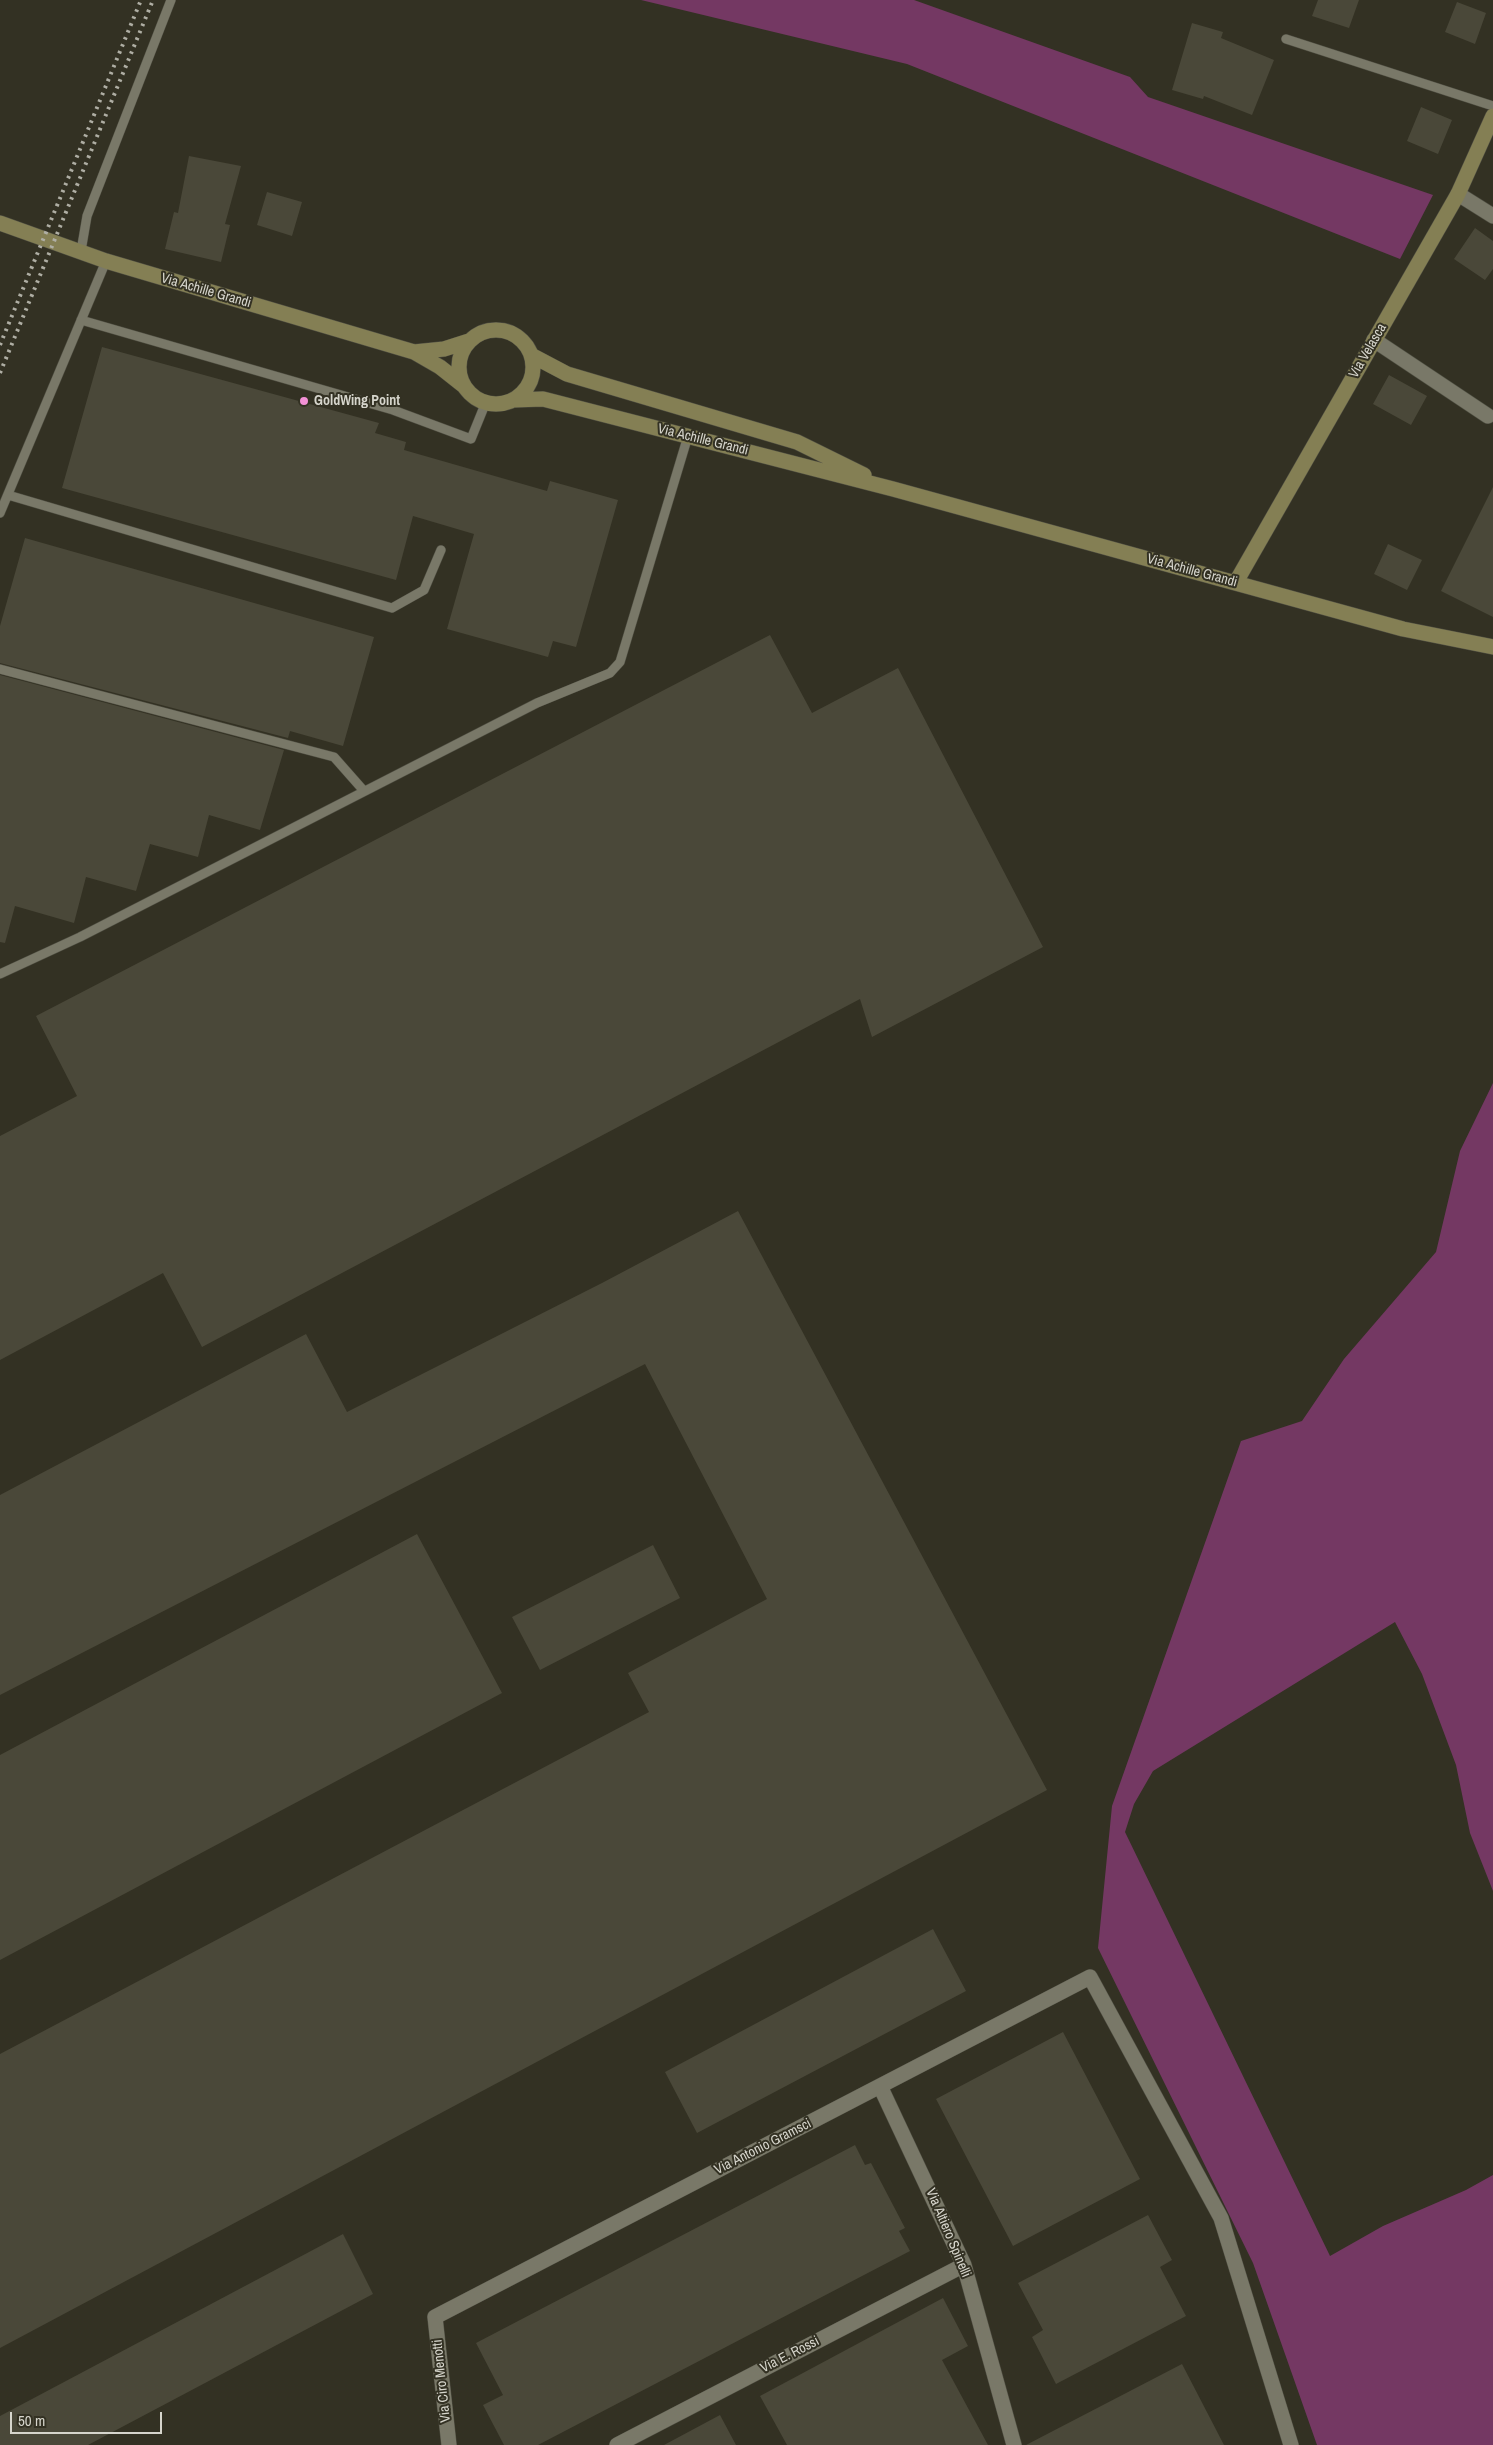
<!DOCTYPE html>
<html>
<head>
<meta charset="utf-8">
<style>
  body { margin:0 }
  #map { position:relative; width:1493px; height:2445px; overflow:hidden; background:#333123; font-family:"Archivo Narrow",sans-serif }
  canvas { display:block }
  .scale { position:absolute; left:10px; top:2412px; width:152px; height:22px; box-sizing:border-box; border:2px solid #d6d5cc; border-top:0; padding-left:6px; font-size:15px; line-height:18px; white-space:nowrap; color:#d6d5cc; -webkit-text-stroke:4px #333123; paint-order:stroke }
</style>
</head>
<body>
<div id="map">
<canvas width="1493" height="2445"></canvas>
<div class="scale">50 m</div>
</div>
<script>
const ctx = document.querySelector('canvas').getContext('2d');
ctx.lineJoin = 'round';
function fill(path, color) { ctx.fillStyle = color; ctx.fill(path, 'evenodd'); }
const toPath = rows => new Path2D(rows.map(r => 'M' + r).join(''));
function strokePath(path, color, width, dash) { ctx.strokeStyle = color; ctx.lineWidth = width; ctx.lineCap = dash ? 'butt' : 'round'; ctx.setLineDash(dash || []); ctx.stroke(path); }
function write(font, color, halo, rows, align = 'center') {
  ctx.font = font + ' "Archivo Narrow",sans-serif'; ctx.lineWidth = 4; ctx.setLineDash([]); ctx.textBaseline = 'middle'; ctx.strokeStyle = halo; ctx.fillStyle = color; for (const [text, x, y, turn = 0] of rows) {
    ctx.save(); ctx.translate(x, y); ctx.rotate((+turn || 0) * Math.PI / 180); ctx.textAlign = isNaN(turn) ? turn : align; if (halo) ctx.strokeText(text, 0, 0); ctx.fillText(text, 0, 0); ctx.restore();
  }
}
fill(toPath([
  [641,0,914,0,1130,77,1148,97,1433,195,1400,259,907,64],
  [1493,1083,1493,1891,1470,1833,1456,1765,1422,1674,1395,1622,1153,1771,1134,1804,1125,1832,1330,2256,1383,2226,1466,2190,1493,2175,1493,2445,1317,2445,1253,2263,1098,1948,1112,1806,1241,1441,1302,1421,1344,1359,1436,1252,1460,1151]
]), '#743863');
fill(toPath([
  [1318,0,1359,0,1349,28,1312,16],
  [1457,2,1486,13,1475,44,1445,32],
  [1192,23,1223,32,1221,38,1274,60,1252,115,1204,96,1203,99,1172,90],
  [1421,107,1452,120,1438,154,1407,141],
  [189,156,241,166,225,224,230,225,221,262,165,249,174,212,178,213],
  [267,192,302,202,292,236,257,225],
  [1475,228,1493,241,1493,269,1485,280,1454,259],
  [102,347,379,423,375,433,406,442,404,450,547,491,550,481,618,500,576,647,553,641,548,657,447,629,474,534,413,516,396,580,62,488],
  [1389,375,1427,396,1411,425,1373,404],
  [1493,487,1493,617,1441,591],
  [25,538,374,637,343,746,290,731,288,738,0,663,0,626],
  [1388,544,1422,560,1407,590,1374,574],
  [770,635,812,713,898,668,1043,947,872,1037,860,999,202,1347,163,1273,0,1360,0,1136,77,1096,36,1016],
  [0,675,284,750,260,830,209,815,198,857,150,844,136,891,86,877,74,923,15,906,5,943,0,942],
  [738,1211,1047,1790,0,2348,0,2054,649,1712,628,1673,767,1599,645,1364,0,1695,0,1495,306,1334,347,1412,602,1283],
  [417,1534,502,1693,0,1960,0,1755],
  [653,1545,680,1598,540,1670,512,1617],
  [933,1929,966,1991,697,2133,665,2072],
  [1063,2032,1140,2179,1013,2246,936,2099],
  [855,2145,865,2165,871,2163,905,2228,899,2231,910,2251,538,2445,504,2445,483,2405,503,2395,476,2343],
  [1148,2215,1172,2260,1160,2267,1186,2316,1056,2384,1032,2337,1043,2330,1018,2283],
  [343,2234,373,2294,88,2445,0,2445,0,2416],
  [943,2298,968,2346,942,2360,988,2445,787,2445,760,2396],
  [1182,2364,1224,2445,1026,2445],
  [720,2415,736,2445,664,2445]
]), '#4a4839');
const lane = toPath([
  [1286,39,1493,106],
  [81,251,87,216,171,0],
  [81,320,393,410,471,439,486,402],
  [8,495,392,608,424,590,441,550],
  [0,513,106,261],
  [0,669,334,757,364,791],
  [0,974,80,937,537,703,610,673,620,662,688,436]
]);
const street = toPath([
  [1458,194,1493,216],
  [1374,340,1488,416],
  [880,2086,964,2265,1014,2445],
  [449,2445,435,2317,1090,1977,1221,2218,1291,2445],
  [617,2445,964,2265]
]);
const secondary = toPath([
  [0,223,106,261,414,352,440,367,464,386],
  '459 367a37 37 0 1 1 74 0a37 37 0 1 1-74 0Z',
  [414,352,444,349,469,341],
  [531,355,567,374,797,442,864,475],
  [513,400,543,399,893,489,1403,629,1493,647],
  [1236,582,1458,194,1493,116]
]);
strokePath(lane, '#4f4e42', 10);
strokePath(street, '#4f4e42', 16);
strokePath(secondary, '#4f4e42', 16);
strokePath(lane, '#797868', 9);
strokePath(street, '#797868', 15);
strokePath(secondary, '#847f54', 15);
strokePath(toPath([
  [0,345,141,0],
  [0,373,153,0]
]), '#afaea4', 4, [2.5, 5]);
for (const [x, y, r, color] of [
  [304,401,5,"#f391d6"]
]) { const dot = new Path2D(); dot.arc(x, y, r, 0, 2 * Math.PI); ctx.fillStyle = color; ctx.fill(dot); strokePath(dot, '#333123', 2); }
write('14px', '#d6d5cc', '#333123', [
  ["Via Achille Grandi",206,291,16],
  ["Via Velasca",1368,351,-60],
  ["Via Achille Grandi",703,440,14],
  ["Via Achille Grandi",1192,571,15],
  ["Via Antonio Gramsci",763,2147,-27],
  ["Via Altiero Spinelli",948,2233,67],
  ["Via E. Rossi",790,2355,-27],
  ["Via Ciro Menotti",442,2381,-96]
]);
write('bold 14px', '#d6d5cc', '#333123', [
  ["GoldWing Point",314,401]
], 'left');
</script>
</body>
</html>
